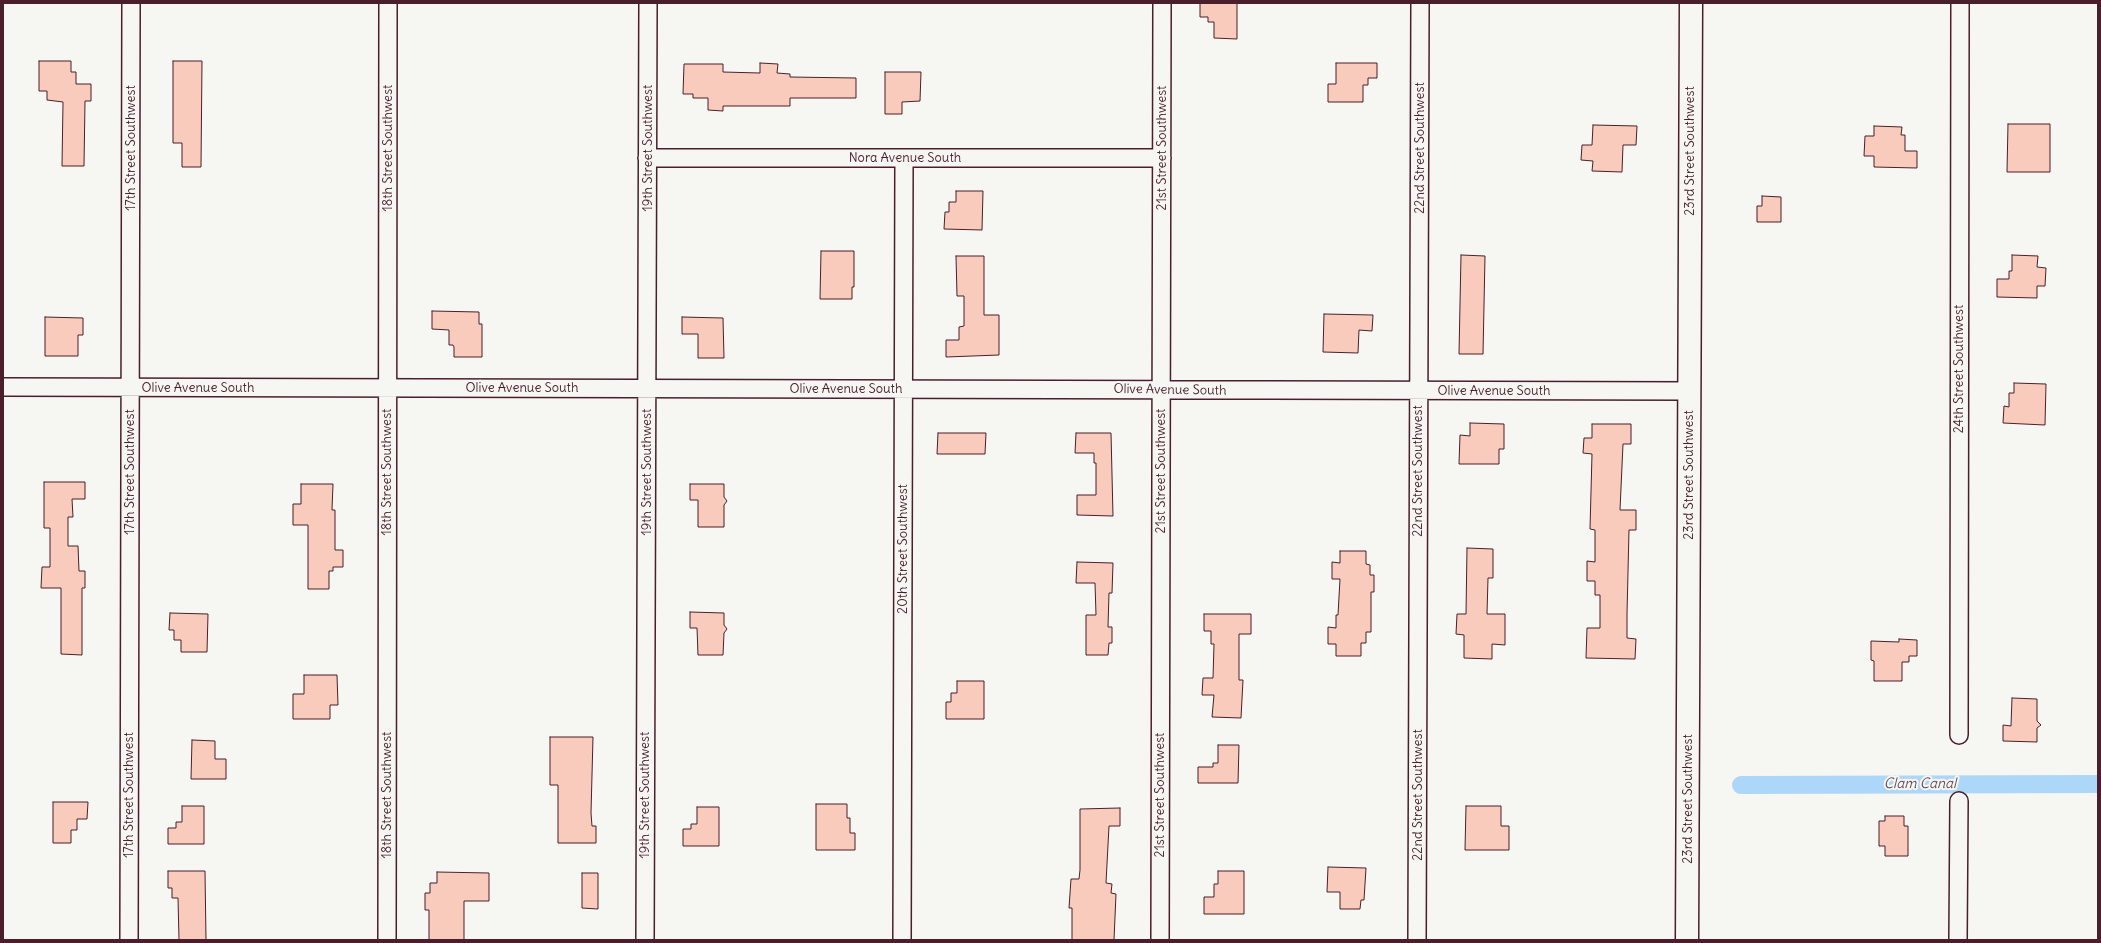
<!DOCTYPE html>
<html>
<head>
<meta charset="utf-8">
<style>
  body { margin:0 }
  #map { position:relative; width:2101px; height:943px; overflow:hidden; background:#f6f6f2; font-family:Delius,sans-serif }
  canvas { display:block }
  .frame { position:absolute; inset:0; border:4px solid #4a1f2b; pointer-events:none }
</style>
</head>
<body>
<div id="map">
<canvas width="2101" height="943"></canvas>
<div class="frame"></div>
</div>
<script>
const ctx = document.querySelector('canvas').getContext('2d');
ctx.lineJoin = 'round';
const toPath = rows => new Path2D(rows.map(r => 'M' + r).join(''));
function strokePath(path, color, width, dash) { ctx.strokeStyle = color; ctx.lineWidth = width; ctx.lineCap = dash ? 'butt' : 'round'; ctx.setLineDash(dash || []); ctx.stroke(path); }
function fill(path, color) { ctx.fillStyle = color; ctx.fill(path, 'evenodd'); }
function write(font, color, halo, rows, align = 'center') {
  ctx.font = font + ' Delius,sans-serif'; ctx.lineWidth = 4; ctx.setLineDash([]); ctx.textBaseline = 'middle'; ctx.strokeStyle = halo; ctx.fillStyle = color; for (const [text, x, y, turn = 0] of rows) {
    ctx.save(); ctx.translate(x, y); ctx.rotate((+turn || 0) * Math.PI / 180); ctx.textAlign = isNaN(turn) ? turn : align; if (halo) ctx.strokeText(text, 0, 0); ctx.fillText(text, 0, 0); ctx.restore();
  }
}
strokePath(toPath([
  [1741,785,2098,784]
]), '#add7f8', 18);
const building = toPath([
  [1200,3,1237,3,1237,39,1214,38,1214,22,1208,22,1208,17,1200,17,1200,3],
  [39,61,71,61,71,72,76,72,76,84,91,84,91,101,85,101,84,166,62,166,63,102,47,100,47,91,39,91,39,61],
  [173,61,202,61,201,167,182,167,182,143,173,143,173,61],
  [760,63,778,64,777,73,790,74,790,77,856,78,856,98,790,98,790,106,723,106,723,111,708,110,708,98,693,98,693,94,683,94,684,64,723,64,723,72,760,73,760,63],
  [1336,63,1377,63,1377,78,1368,78,1368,85,1363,85,1363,102,1328,102,1328,84,1336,84,1336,63],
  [885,72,921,72,920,101,902,102,902,114,885,114,885,72],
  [2008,124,2050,124,2050,172,2007,172,2008,124],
  [1593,125,1637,126,1636,145,1623,145,1622,172,1592,171,1593,161,1581,160,1582,145,1592,145,1593,125],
  [1874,126,1902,127,1901,135,1905,135,1905,151,1917,151,1917,168,1874,167,1874,156,1864,156,1865,136,1874,136,1874,126],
  [956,191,983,191,982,230,944,229,945,212,949,212,949,202,956,202,956,191],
  [1762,196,1781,197,1781,222,1757,222,1757,206,1762,206,1762,196],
  [821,251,854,251,854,287,852,287,852,299,820,299,821,251],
  [1461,255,1485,256,1483,354,1459,354,1461,255],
  [2012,255,2038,256,2037,267,2046,268,2045,286,2037,286,2037,298,1997,297,1997,279,2009,279,2009,271,2012,271,2012,255],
  [956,256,984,256,984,315,999,315,999,355,946,357,946,340,959,340,959,327,964,326,964,296,957,296,956,256],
  [432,311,479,312,479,324,482,324,482,357,454,357,454,347,453,345,449,345,449,330,432,329,432,311],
  [1324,314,1373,315,1372,331,1359,330,1358,353,1323,352,1324,314],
  [45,317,83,318,83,335,78,335,78,356,45,356,45,317],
  [682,317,723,318,724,358,698,358,698,334,682,334,682,317],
  [2014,383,2046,384,2045,425,2003,423,2004,406,2009,407,2009,393,2014,393,2014,383],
  [1470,423,1504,424,1504,449,1499,449,1499,464,1459,464,1460,435,1470,436,1470,423],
  [1592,424,1631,424,1631,444,1623,444,1620,510,1636,510,1636,530,1629,530,1627,614,1627,638,1636,639,1635,659,1586,658,1587,628,1600,628,1600,595,1595,595,1595,581,1587,581,1587,561,1595,562,1595,530,1590,529,1592,454,1583,453,1584,438,1592,438,1592,424],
  [938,433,986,433,985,454,937,454,938,433],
  [1076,433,1111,433,1113,516,1077,515,1077,495,1096,495,1096,463,1094,463,1094,453,1075,453,1076,433],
  [44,482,85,482,85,499,72,499,73,517,68,517,68,546,78,546,79,571,85,571,85,588,82,588,82,655,61,654,61,588,41,588,42,567,50,567,50,528,44,528,44,482],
  [301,484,333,484,332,510,335,510,335,550,343,550,343,567,333,567,333,571,329,571,329,589,308,589,308,525,293,525,293,504,301,504,301,484],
  [690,484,724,484,724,497,727,501,724,505,724,527,698,527,698,500,690,500,690,484],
  [1467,548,1493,549,1493,578,1488,578,1487,614,1505,614,1505,645,1492,644,1492,659,1464,658,1464,635,1456,634,1457,614,1466,614,1467,548],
  [1340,551,1366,551,1366,564,1370,565,1370,575,1374,575,1374,592,1371,592,1371,632,1366,632,1366,643,1361,643,1361,656,1336,656,1336,644,1328,644,1328,627,1336,628,1336,615,1338,615,1340,579,1332,579,1332,562,1340,563,1340,551],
  [1077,562,1113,563,1112,593,1109,593,1108,627,1112,627,1112,643,1109,643,1108,655,1086,655,1086,615,1096,615,1095,583,1076,583,1077,562],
  [690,612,724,613,724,625,727,629,724,633,723,655,698,655,697,628,690,628,690,612],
  [170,613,208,614,207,652,181,652,181,640,174,640,174,630,169,630,170,613],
  [1204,614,1251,614,1251,634,1239,634,1239,680,1243,680,1241,718,1212,717,1214,695,1202,695,1203,678,1213,678,1214,644,1211,644,1211,631,1204,631,1204,614],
  [1899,639,1917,640,1917,656,1909,656,1909,662,1902,662,1902,681,1874,681,1874,661,1871,660,1871,641,1899,642,1899,639],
  [304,675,337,675,338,705,330,705,330,719,293,719,293,694,304,694,304,675],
  [957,681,984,681,984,719,946,719,946,702,951,702,951,693,957,693,957,681],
  [2012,698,2037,699,2037,721,2041,725,2037,728,2037,742,2003,741,2003,725,2011,726,2012,698],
  [550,737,593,737,591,813,592,826,596,826,596,843,558,843,558,785,550,785,550,737],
  [192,740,215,741,215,759,226,759,226,779,191,779,192,740],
  [1218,745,1239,745,1238,783,1198,783,1198,767,1213,767,1213,763,1218,763,1218,745],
  [53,802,88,802,87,819,77,819,77,830,71,830,71,843,53,843,53,802],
  [816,804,847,804,847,818,850,818,850,833,855,833,855,850,816,850,816,804],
  [182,806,204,806,204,844,168,844,168,828,176,828,176,822,182,822,182,806],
  [1466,806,1501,806,1501,826,1509,826,1509,850,1465,850,1466,806],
  [697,807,719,807,719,846,683,846,683,829,691,829,691,824,697,824,697,807],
  [1120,808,1120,826,1109,826,1106,883,1112,884,1111,893,1116,894,1114,940,1072,940,1072,908,1069,908,1071,879,1079,879,1080,870,1080,809,1120,808],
  [1885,816,1904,816,1904,826,1908,826,1908,856,1885,856,1885,846,1879,846,1879,821,1885,821,1885,816],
  [1328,867,1366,868,1364,900,1361,900,1360,909,1340,909,1340,892,1327,892,1328,867],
  [168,871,205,871,206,940,179,940,178,898,172,898,172,888,168,888,168,871],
  [1218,871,1244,871,1244,914,1204,914,1204,897,1214,897,1214,884,1218,884,1218,871],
  [437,872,489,873,489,901,464,901,464,940,429,940,429,910,425,910,425,893,430,893,430,883,437,883,437,872],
  [582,873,598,873,598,909,582,908,582,873]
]);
fill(building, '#f9cbbc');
strokePath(building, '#4a1f2b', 1);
const minor = toPath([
  [647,158,1162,158],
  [3,387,1689,391],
  [1959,735,1960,3],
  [129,940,131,3],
  [387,940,388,3],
  [645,940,648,3],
  [902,940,904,158],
  [1160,940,1162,3],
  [1417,940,1420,3],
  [1958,940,1959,801]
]);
const tertiary = toPath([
  [1687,940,1691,3]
]);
strokePath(minor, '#4a1f2b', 20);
strokePath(tertiary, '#4a1f2b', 25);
strokePath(minor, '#f6f6f2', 17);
strokePath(tertiary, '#f6f6f2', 22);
write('13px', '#4a1f2b', '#f6f6f2', [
  ["17th Street Southwest",131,148,-90],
  ["18th Street Southwest",388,148,-90],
  ["19th Street Southwest",648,148,-90],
  ["21st Street Southwest",1162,148,-90],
  ["22nd Street Southwest",1420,148,-90],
  ["23rd Street Southwest",1690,151,-90],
  ["Nora Avenue South",905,158],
  ["24th Street Southwest",1959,369,-90],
  ["Olive Avenue South",198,388],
  ["Olive Avenue South",522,388],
  ["Olive Avenue South",846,389],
  ["Olive Avenue South",1170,390,1],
  ["Olive Avenue South",1494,391],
  ["21st Street Southwest",1161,471,-90],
  ["22nd Street Southwest",1418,471,-90],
  ["17th Street Southwest",130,472,-90],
  ["18th Street Southwest",387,472,-90],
  ["19th Street Southwest",647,472,-90],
  ["23rd Street Southwest",1689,475,-90],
  ["20th Street Southwest",903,549,-90],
  ["17th Street Southwest",129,795,-90],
  ["18th Street Southwest",387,795,-90],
  ["19th Street Southwest",645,795,-90],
  ["21st Street Southwest",1160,795,-90],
  ["22nd Street Southwest",1418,795,-90],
  ["23rd Street Southwest",1688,799,-90]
]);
write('italic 14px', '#634d5e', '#f6f6f2', [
  ["Clam Canal",1920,784]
]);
</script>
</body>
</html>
